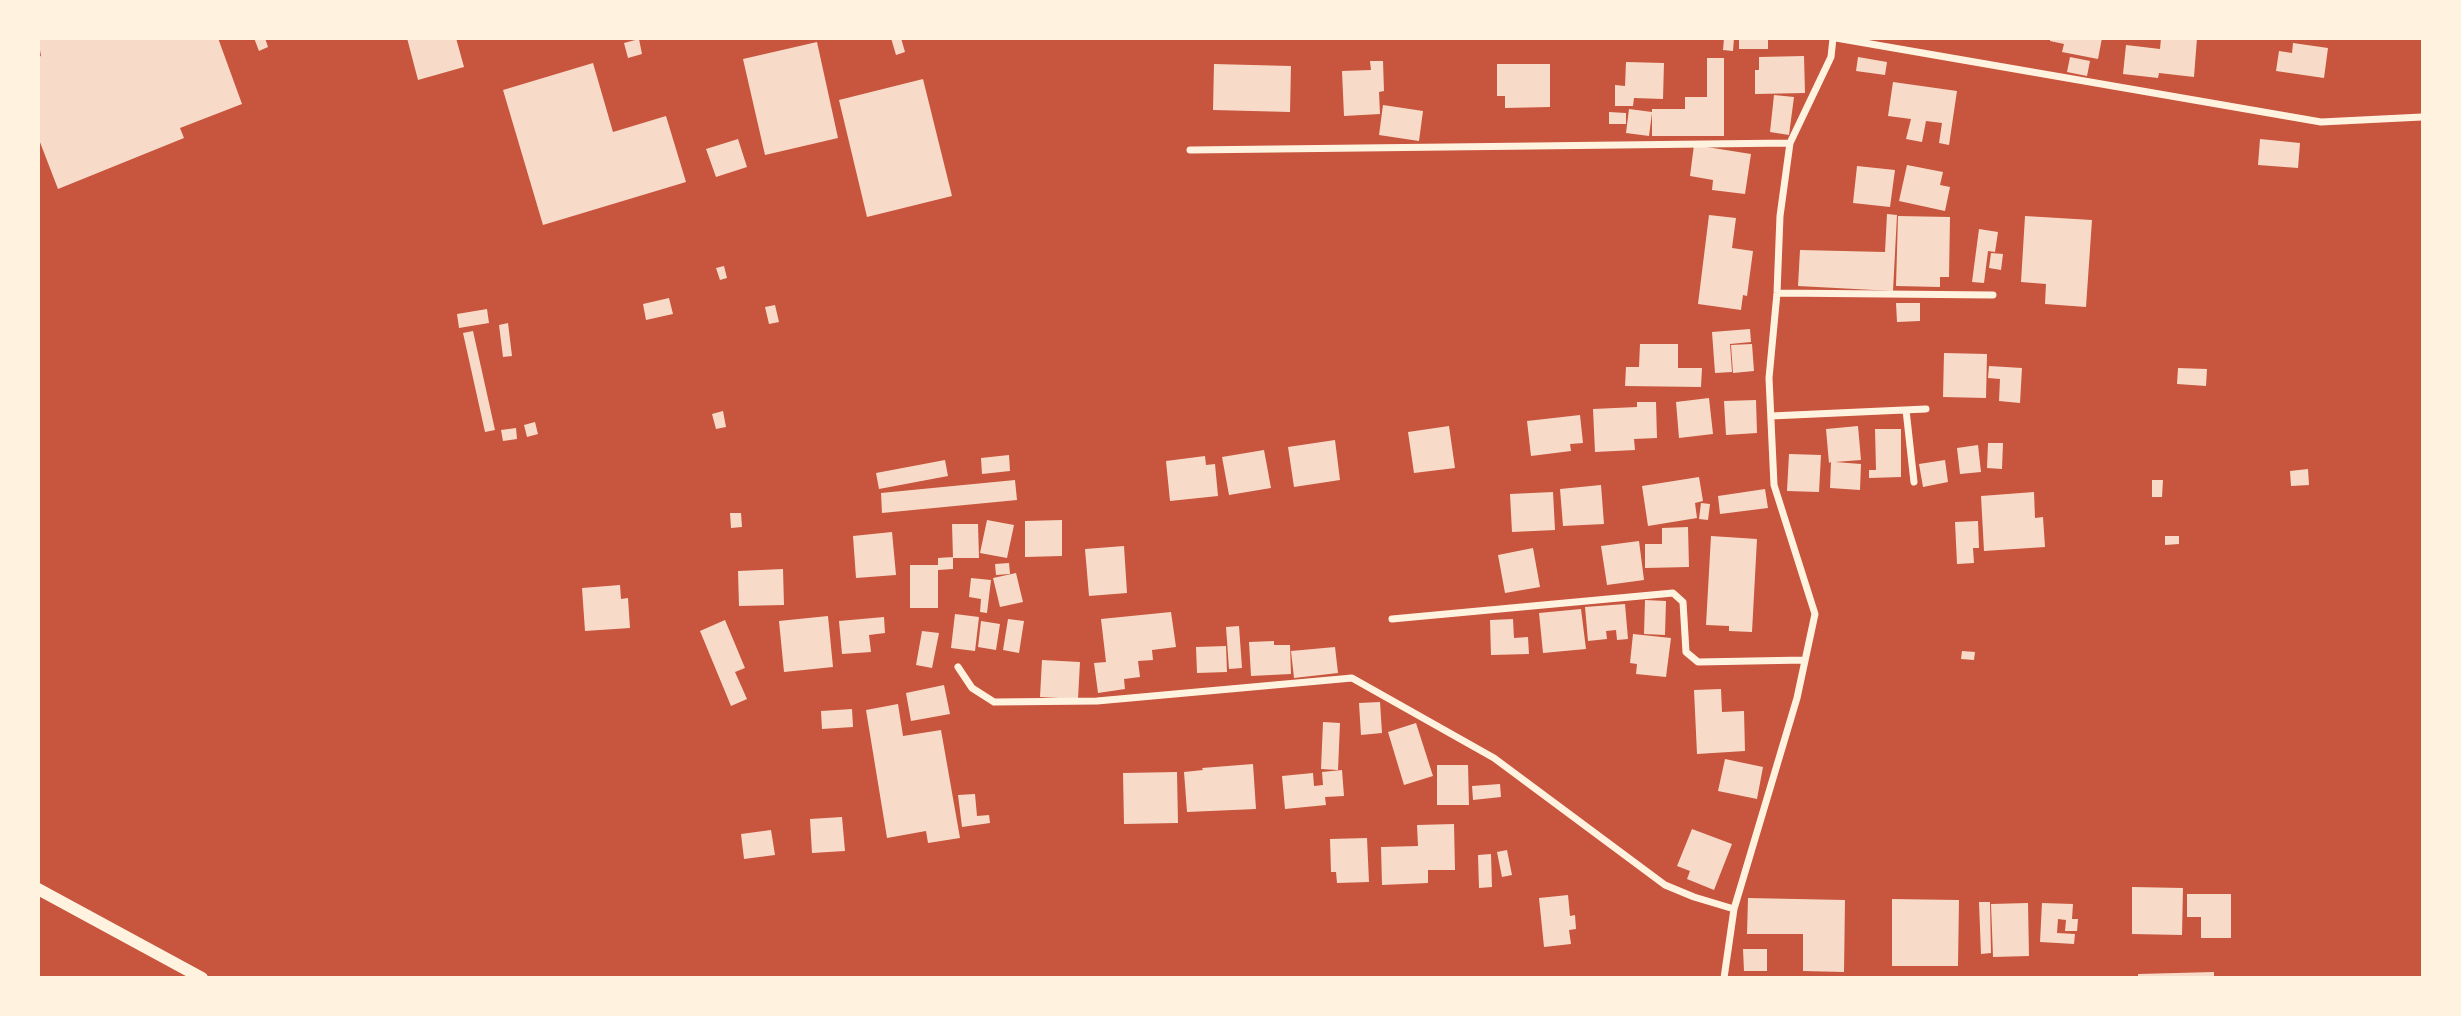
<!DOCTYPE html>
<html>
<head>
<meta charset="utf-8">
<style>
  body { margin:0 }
  #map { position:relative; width:2461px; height:1016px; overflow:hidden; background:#c8553d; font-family:"Roboto Condensed",sans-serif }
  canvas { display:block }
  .frame { position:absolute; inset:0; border:40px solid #fff3e0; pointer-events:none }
</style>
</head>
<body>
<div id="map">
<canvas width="2461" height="1016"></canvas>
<div class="frame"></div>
</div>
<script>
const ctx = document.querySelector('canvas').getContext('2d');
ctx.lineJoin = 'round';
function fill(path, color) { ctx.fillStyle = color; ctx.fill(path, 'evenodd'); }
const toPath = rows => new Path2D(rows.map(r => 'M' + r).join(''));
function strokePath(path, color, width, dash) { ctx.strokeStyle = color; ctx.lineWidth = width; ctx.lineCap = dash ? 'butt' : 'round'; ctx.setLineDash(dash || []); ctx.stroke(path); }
fill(toPath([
  [38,38,218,38,242,104,180,128,184,138,58,189,38,137,38,57,41,56],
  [254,38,265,38,268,47,259,51],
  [407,38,456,38,464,67,418,80],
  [891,38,901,38,905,52,896,55],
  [1724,38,1734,38,1733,51,1723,50],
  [1739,38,1768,38,1768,49,1739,49],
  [2050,38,2102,38,2098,59,2062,52,2064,44,2050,41],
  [2161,38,2197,38,2194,77,2159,73,2158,78,2123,74,2126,45,2160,49],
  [639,39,642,54,628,58,624,43],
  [817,42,838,138,765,155,743,59],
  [2293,43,2328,48,2324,78,2276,71,2279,51,2292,53],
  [1804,56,1805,93,1755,94,1755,70,1759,70,1759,57],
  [1858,57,1887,62,1885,75,1856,71],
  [2070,57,2090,61,2087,76,2067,72],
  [1707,58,1724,58,1724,136,1652,136,1652,113,1649,136,1626,133,1629,109,1652,112,1652,109,1685,109,1685,97,1707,97],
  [1370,61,1383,61,1384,91,1379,92,1380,114,1344,116,1342,71,1371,70],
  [1626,62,1664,63,1663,99,1634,98,1633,106,1615,106,1615,85,1625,86],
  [593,63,613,132,666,116,686,182,543,225,503,90],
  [1214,64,1291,66,1290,112,1213,110],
  [1497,64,1550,64,1550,107,1505,108,1505,96,1497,96],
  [923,79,952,196,867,217,839,100],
  [1893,82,1957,91,1949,145,1939,143,1942,123,1926,121,1922,142,1906,139,1911,119,1888,116],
  [1774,95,1794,97,1789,135,1770,132],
  [1383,105,1423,111,1419,141,1379,135],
  [1609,112,1626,113,1626,124,1609,124],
  [738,139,747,167,716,177,706,149],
  [2260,139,2300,143,2298,168,2258,165],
  [1694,145,1751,154,1745,194,1712,190,1713,180,1690,176],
  [1907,165,1943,172,1940,185,1950,187,1945,211,1899,201],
  [1857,166,1895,170,1890,207,1853,203],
  [1887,214,1897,215,1893,291,1798,286,1800,250,1885,252],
  [1709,215,1736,218,1732,248,1753,251,1747,296,1743,295,1741,310,1698,304],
  [1898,216,1950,217,1949,277,1940,277,1940,287,1896,286],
  [2025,216,2092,220,2086,307,2045,304,2046,284,2021,282],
  [1979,229,1998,232,1995,252,1988,251,1984,283,1972,282],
  [1991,253,2003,254,2001,270,1989,268],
  [724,266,727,278,720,280,716,268],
  [669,298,673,314,646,320,643,304],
  [1896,303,1920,303,1920,321,1897,322],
  [775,305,779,322,769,324,765,307],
  [487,309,489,323,459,328,457,314],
  [508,323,512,356,503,357,499,325],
  [1750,329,1751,342,1730,344,1732,372,1715,373,1712,332],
  [473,331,495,430,485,432,463,333],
  [1640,344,1678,344,1678,368,1702,368,1701,387,1625,386,1626,367,1639,367],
  [1752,344,1754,371,1733,373,1731,345],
  [1944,353,1987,354,1986,398,1943,397],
  [1989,366,2022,368,2020,403,1999,401,2000,379,1988,378],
  [2178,368,2207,369,2206,386,2177,384],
  [1709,398,1713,434,1679,438,1676,402],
  [1756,400,1757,433,1726,435,1724,401],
  [1637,402,1656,402,1657,438,1634,439,1635,450,1595,452,1593,409,1637,407],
  [723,411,726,427,716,429,712,414],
  [1580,415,1583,443,1570,444,1571,451,1531,456,1527,421],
  [535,422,538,434,527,437,524,425],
  [1449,426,1455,468,1414,473,1408,432],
  [1858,426,1861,460,1835,462,1861,464,1860,490,1830,488,1831,462,1829,463,1826,429],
  [516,428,517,439,503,441,501,430],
  [1875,429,1901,429,1901,477,1869,478,1869,470,1876,470],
  [1335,440,1340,480,1294,487,1288,447],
  [1988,443,2003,443,2002,469,1987,468],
  [1978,445,1981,472,1960,474,1957,448],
  [1264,450,1271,488,1229,495,1222,457],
  [1789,454,1821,455,1819,492,1787,491],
  [1009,455,1010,471,982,474,981,458],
  [1205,456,1206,465,1215,464,1218,496,1170,501,1166,461],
  [945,460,948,476,879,489,876,473],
  [1945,460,1948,482,1923,487,1919,464],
  [2308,469,2309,485,2291,486,2290,471],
  [1699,477,1703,501,1695,503,1697,518,1648,526,1642,486],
  [1015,480,1017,500,882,513,881,493],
  [2152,480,2163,480,2162,497,2152,497],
  [1601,485,1604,524,1563,526,1560,489],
  [1765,489,1768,508,1720,514,1718,496],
  [1553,492,1555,530,1512,532,1510,494],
  [2034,492,2035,518,2043,517,2045,547,1984,551,1981,496],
  [1701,503,1710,504,1708,520,1699,519],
  [730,513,741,513,742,527,731,528],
  [987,520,1014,525,1007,558,980,553],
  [1062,520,1062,556,1025,557,1025,521],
  [1978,521,1979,548,1973,548,1974,563,1957,564,1955,522],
  [952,524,978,524,979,558,953,558],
  [1688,527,1689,567,1645,568,1645,544,1662,544,1662,528],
  [892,532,896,575,856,578,853,536],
  [1711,536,1757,539,1752,632,1729,631,1729,626,1706,625],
  [2165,536,2179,536,2179,544,2165,545],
  [1639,541,1644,580,1607,585,1601,546],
  [1124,546,1127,593,1089,596,1085,549],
  [1533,548,1540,587,1505,593,1498,555],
  [953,557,953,569,938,570,938,608,910,608,910,565,938,565,938,558],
  [1009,563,1010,574,996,575,995,564],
  [783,569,784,605,739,606,738,571],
  [1016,573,1023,602,1000,607,993,578],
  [971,578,991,580,987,613,980,612,981,599,969,597],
  [620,585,621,599,628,598,630,628,585,631,582,588],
  [1645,600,1666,601,1665,635,1644,634],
  [1625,604,1628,639,1617,640,1616,630,1606,631,1607,639,1588,641,1585,607],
  [1581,609,1586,649,1543,653,1539,613],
  [1171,612,1176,647,1152,650,1153,660,1138,661,1140,677,1124,679,1125,689,1098,693,1094,663,1106,662,1101,619],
  [955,614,979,617,975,651,951,648],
  [828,616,833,667,784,672,779,621],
  [884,617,885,633,869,635,871,652,842,654,839,621],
  [1008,619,1024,621,1019,653,1003,650],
  [1513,619,1514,638,1528,637,1529,654,1491,655,1490,620],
  [725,620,745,668,735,672,747,699,731,706,700,631],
  [981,621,1000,624,996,650,978,647],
  [1239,626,1242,668,1229,669,1226,627],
  [922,631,939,633,932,668,916,665],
  [1633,634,1671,638,1666,677,1636,674,1637,664,1630,663],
  [1274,641,1274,645,1290,645,1291,674,1251,676,1249,642],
  [1226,646,1227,672,1197,673,1196,647],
  [1335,647,1338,673,1294,678,1291,651],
  [1962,651,1975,652,1974,660,1961,659],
  [1042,660,1080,662,1078,699,1040,697],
  [944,685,950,714,911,721,906,693],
  [1721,689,1722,712,1744,711,1745,751,1697,754,1694,690],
  [1380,702,1382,733,1361,735,1359,703],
  [898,704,903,736,941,730,960,838,928,843,926,831,887,838,866,710],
  [852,709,853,727,822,729,821,711],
  [1323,722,1340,723,1338,770,1321,769],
  [1416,723,1433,776,1404,785,1388,732],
  [1725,759,1763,767,1757,799,1718,791],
  [1253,764,1256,809,1187,812,1184,772,1203,770,1202,768],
  [1437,765,1468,765,1469,805,1437,805],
  [1342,770,1344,796,1325,797,1326,805,1285,809,1282,776,1313,773,1314,786,1323,785,1322,772],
  [1177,772,1178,823,1124,824,1123,773],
  [1500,784,1501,797,1473,800,1472,786],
  [975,794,977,816,989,815,990,823,962,827,958,795],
  [842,817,845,851,812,853,810,819],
  [1454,824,1455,870,1428,870,1428,883,1382,885,1381,847,1418,846,1417,825],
  [1692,829,1732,844,1714,890,1687,879,1690,871,1677,866],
  [771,830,775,855,744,859,741,834],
  [1367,838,1369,882,1337,883,1336,872,1331,872,1330,839],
  [1507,850,1512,875,1502,877,1497,852],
  [1491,854,1492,887,1479,888,1478,855],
  [2132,887,2183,888,2182,935,2132,934],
  [2187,894,2231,894,2231,938,2201,938,2201,917,2187,917],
  [1568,895,1570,916,1575,915,1576,929,1569,930,1571,944,1544,947,1539,898],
  [1748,898,1845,900,1844,972,1803,971,1803,934,1747,934],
  [1892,899,1959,900,1958,966,1892,966],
  [1979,902,1990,902,1991,953,1981,954],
  [2028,903,2029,956,1993,957,1991,904],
  [2042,903,2073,904,2072,919,2078,919,2077,931,2065,931,2066,920,2058,919,2057,933,2075,934,2074,944,2040,942],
  [1743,949,1767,949,1767,971,1744,971],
  [2214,972,2214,977,2138,977,2138,974]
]), '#f7dbc8');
strokePath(toPath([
  [1836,38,2321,122,2422,117],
  [1190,150,1790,143],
  [1777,293,1993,295],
  [1906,410,1914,482],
  [1771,416,1926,409],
  [1392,619,1673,593,1683,602,1686,652,1698,662,1805,660],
  [958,667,972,688,994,702,1097,701,1352,678,1494,758,1665,885,1694,897,1734,909],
  [1724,978,1734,909,1797,698,1815,614,1774,485,1769,378,1777,293,1780,216,1790,143,1831,57,1833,38]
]), '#fff3e0', 7);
strokePath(toPath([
  [38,889,202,978]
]), '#fff3e0', 12);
</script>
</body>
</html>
